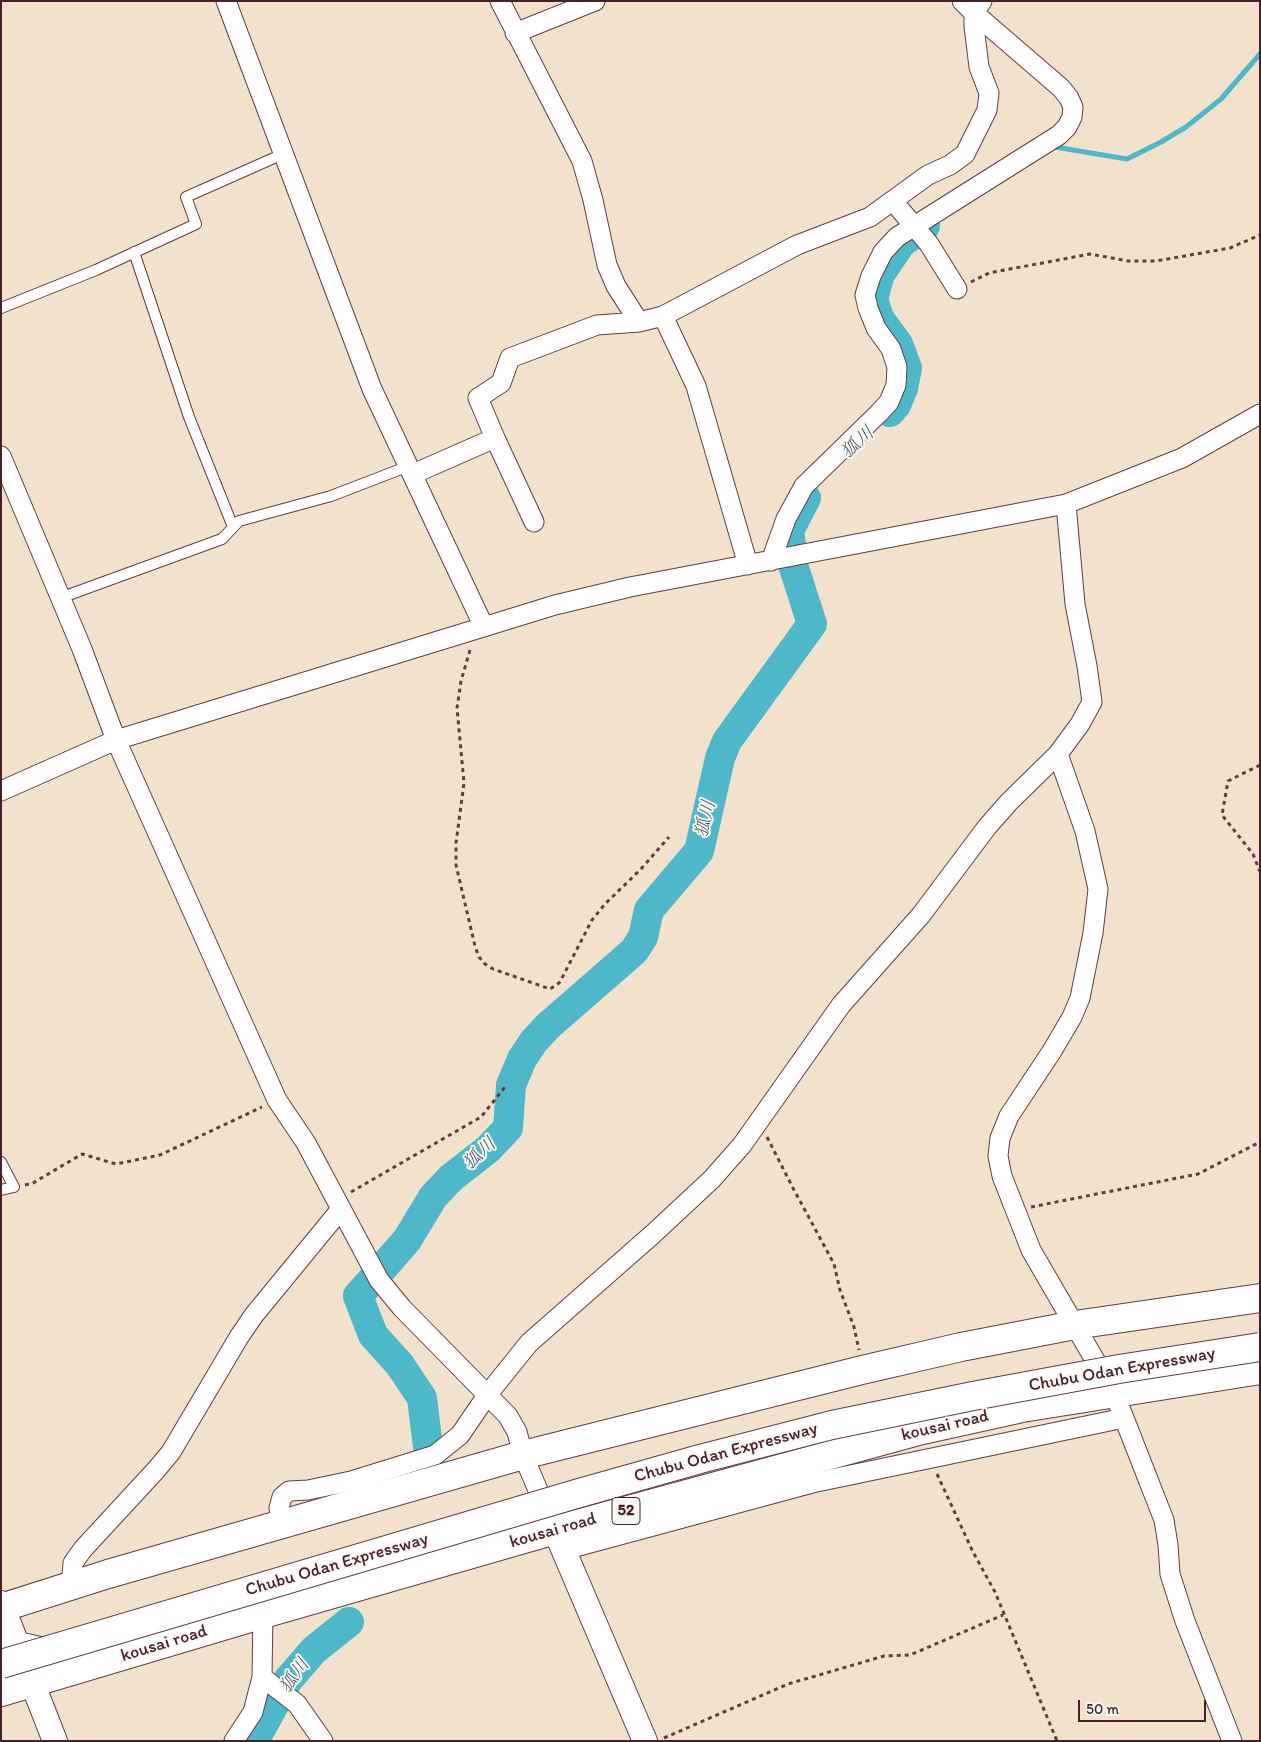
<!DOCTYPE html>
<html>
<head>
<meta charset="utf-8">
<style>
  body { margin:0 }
  #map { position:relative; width:1261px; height:1742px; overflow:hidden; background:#f3e2cb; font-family:Itim,sans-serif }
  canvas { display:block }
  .frame { position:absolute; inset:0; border:2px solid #4a1f2b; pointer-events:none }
  .scale { position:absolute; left:1078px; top:1700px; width:128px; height:22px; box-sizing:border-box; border:2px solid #4a1f2b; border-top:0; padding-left:6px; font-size:15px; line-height:18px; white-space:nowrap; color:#4a1f2b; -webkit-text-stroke:4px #f6f6f2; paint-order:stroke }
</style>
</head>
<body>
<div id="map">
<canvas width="1261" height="1742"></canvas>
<div class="frame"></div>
<div class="scale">50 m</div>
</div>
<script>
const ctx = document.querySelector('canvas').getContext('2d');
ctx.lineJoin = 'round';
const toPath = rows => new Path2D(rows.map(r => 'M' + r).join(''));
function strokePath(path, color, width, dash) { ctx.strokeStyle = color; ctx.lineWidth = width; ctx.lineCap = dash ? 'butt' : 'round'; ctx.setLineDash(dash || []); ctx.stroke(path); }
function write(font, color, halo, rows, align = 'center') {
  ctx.font = font + ' Itim,"Klee One",sans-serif'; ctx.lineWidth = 4; ctx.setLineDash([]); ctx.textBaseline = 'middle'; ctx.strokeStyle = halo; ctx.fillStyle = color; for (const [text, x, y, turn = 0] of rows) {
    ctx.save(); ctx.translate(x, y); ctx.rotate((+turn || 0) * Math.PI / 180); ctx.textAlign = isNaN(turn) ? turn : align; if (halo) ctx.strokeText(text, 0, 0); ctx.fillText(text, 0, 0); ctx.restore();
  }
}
strokePath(toPath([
  [1055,147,1127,159,1161,142,1186,127,1221,99,1260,54]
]), '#4db8ca', 5);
strokePath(toPath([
  [890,412,896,405,903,388,907,368,898,344,879,318,873,299,880,274,901,243,925,226],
  [428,1447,422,1398,400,1365,373,1335,358,1296,407,1240,433,1197,451,1178,488,1149,508,1128,511,1085,522,1059,534,1041,548,1026,634,951,643,937,649,910,699,851,720,758,727,741,812,624,794,568,789,531,806,498],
  [254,1741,288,1680,314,1650,349,1622]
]), '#4db8ca', 30);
const service = toPath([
  [134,252,189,417,233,527],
  [1,308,96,270,196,224,186,197,283,154],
  [60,598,222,539,239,521,331,496,409,466],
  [1,1162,14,1187,1,1190]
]);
const minor = toPath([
  [226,1,372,389,484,627],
  [500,1,582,161,593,200,607,265,616,286,639,322],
  [515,33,595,1],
  [893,201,929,244,957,289],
  [663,316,696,386,748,565],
  [495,438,534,522],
  [1,456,82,649,116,740,277,1100,306,1143,379,1280,402,1308,508,1416,517,1432,523,1455,555,1530],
  [413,474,495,438,478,398,501,383,510,358,597,325,639,322,663,316,797,245,870,217,928,175,950,165,965,154,987,110,989,93,979,67,974,26,974,13,982,1],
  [771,561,786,519,804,486,879,413,889,402,896,385,897,367,891,349,876,328,868,308,865,295,871,276,883,252,897,237,1059,135,1067,127,1072,117,1073,107,1069,98,1061,88,974,13,962,1],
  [1058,754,1085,831,1098,889,1093,933,1080,998,1072,1017,1052,1051,1009,1116,1000,1138,998,1156,1002,1176,1031,1250,1114,1393,1124,1418,1164,1520,1168,1545,1170,1574,1185,1621,1232,1741],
  [1,791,116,740,555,605,630,587,1066,504,1182,458,1260,414],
  [282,1525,279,1508,282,1497,289,1491,308,1490,351,1481,435,1455,460,1435,488,1394,529,1343,653,1234,712,1179,742,1145,841,1005,921,915,987,827,1009,802,1058,754,1080,724,1092,702,1087,666,1075,604,1066,504],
  [564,1550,812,1483,1124,1418],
  [71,1587,73,1563,83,1549,156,1470,171,1452,239,1337,254,1315,341,1209],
  [262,1677,297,1704,323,1741],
  [234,1741,253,1712,262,1677,263,1614]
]);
const tertiary = toPath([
  [555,1530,645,1741],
  [1,1603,55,1741]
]);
const trunk = toPath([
  [1,1608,108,1574,523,1455,862,1370,961,1347,1075,1325,1260,1298],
  [1,1640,17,1646,53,1654],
  [1,1692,263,1614,555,1530,922,1430,1022,1408,1260,1370]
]);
strokePath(service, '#633c43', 12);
strokePath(minor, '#633c43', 21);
strokePath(tertiary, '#633c43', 26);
strokePath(trunk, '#633c43', 30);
strokePath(toPath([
  [971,282,989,273,1090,254,1128,261,1156,261,1230,248,1260,235],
  [470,650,461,681,457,708,464,783,456,843,456,865,475,946,479,957,485,964,493,969,550,989,559,983,563,976,592,920,605,904,641,869,669,837],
  [1260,765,1228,781,1222,815,1253,854,1260,872],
  [767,1137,793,1188,834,1264,840,1290,854,1327,859,1350],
  [25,1185,33,1183,82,1154,116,1164,160,1155,262,1107],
  [351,1192,481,1117,505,1087],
  [1031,1207,1198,1174,1260,1142],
  [937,1474,973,1552,995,1592,1057,1741],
  [664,1738,788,1684,884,1656,910,1655,1003,1615]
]), '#633c43', 3, [4, 4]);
strokePath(service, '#fff', 10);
strokePath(minor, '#fff', 19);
strokePath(tertiary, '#fff', 24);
strokePath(trunk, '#fff', 28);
const motorwayBridge = toPath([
  [1,1664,576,1494,700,1459,832,1425,973,1396,1119,1369,1260,1347]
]);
strokePath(motorwayBridge, '#633c43', 30, []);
strokePath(motorwayBridge, '#fff', 28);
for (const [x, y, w] of [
  [626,1511,28]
]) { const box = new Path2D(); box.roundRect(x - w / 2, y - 13.5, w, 27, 4); ctx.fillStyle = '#f6f6f2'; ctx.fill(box); strokePath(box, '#4a1f2b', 1); }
write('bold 16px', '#4a1f2b', null, [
  ["52",626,1511]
]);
write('18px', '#4a1f2b', '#f6f6f2', [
  ["Chubu Odan Expressway",1122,1370,-10],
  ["kousai road",945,1426,-13],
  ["Chubu Odan Expressway",726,1453,-15],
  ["kousai road",553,1531,-16],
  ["Chubu Odan Expressway",337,1565,-16],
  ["kousai road",164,1644,-17]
]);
write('italic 19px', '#4b5563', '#f6f6f2', [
  ["狐川",858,443,-42],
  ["狐川",706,819,-77],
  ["狐川",480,1154,-43],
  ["狐川",295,1676,-54]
]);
</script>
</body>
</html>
